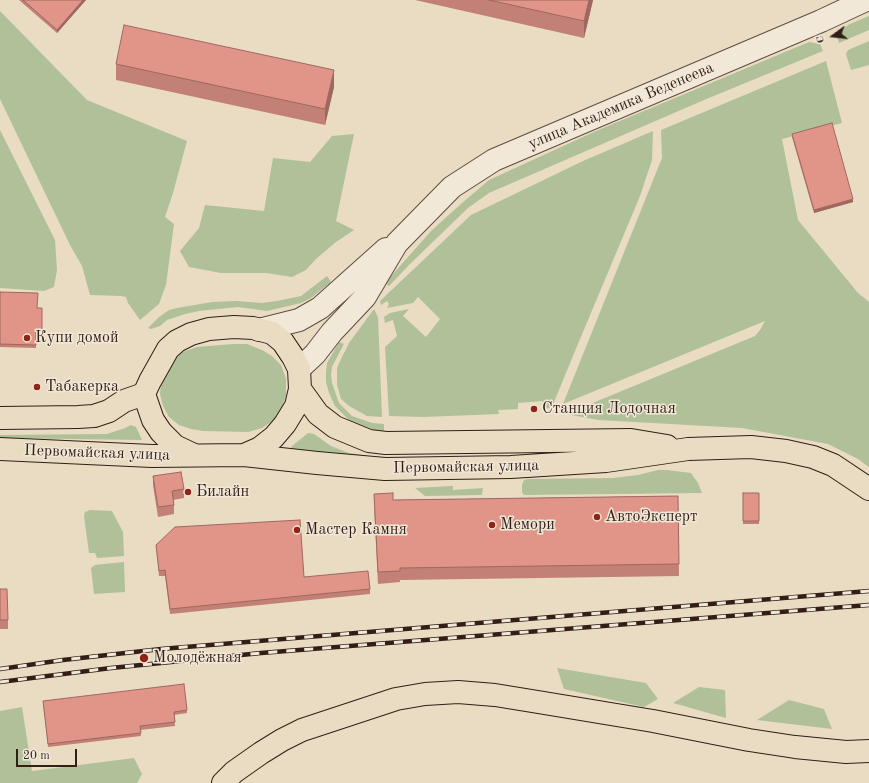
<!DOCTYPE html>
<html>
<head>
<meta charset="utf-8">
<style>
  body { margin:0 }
  #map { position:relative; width:869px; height:783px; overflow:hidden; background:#eadbc3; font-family:"Old Standard TT",serif }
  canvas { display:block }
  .north { position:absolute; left:813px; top:16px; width:40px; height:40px; -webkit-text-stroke:3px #f1e8d8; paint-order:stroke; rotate:255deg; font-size:11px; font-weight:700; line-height:16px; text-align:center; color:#321e17 }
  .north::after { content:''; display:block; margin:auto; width:14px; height:18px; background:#321e17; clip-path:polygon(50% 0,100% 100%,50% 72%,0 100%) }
  .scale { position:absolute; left:16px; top:749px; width:61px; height:18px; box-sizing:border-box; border:2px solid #321e17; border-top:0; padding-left:5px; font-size:12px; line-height:14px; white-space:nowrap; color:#321e17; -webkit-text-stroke:3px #f1e8d8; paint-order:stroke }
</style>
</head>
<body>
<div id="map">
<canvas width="869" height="783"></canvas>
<div class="north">С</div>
<div class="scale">20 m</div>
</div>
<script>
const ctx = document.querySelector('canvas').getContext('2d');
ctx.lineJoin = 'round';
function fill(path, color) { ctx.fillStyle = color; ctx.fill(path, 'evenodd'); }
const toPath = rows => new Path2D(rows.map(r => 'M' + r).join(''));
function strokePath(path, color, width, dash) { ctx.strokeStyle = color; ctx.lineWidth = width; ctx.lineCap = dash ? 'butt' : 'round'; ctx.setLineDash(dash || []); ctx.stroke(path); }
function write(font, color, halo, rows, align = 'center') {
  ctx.font = font + ' "Old Standard TT",serif'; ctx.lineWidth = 3; ctx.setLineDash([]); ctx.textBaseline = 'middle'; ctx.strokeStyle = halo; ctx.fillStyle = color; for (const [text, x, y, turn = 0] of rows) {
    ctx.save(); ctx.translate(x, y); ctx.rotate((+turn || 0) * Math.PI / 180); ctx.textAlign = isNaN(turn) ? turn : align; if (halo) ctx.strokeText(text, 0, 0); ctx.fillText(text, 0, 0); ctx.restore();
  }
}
fill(toPath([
  [0,11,87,100,187,141,173,193,165,217,174,224,166,285,159,304,140,320,128,303,126,297,121,296,90,295,82,266,70,245,0,99],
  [869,16,869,30,839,43,837,37,840,30,850,24],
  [869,41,869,65,851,70,846,54,848,50],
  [809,42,820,44,823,51,704,100,489,193,468,208,410,264,389,286,385,283,431,231,462,203,489,180,596,131],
  [826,61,842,123,782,139,798,220,858,293,869,302,869,467,858,459,828,444,742,428,598,420,566,414,755,336,760,330,765,321,563,404,662,158,661,130],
  [0,130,55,240,57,270,54,287,44,291,0,288],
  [653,131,652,160,640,196,575,351,552,407,545,409,542,401,518,403,518,409,498,410,499,414,423,417,389,416,385,347,397,336,393,320,385,323,384,317,390,313,409,309,403,316,426,337,440,319,418,297,413,303,387,308,389,304,387,301,381,305,380,301,471,215,583,161],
  [354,134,336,221,354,230,336,242,316,259,306,270,292,277,266,273,221,273,189,267,180,251,199,228,205,205,264,211,273,158,310,162,332,136],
  [327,276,331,282,311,298,301,303,267,311,238,307,199,311,185,314,167,320,160,326,151,329,148,328,159,317,169,310,177,308,212,302,236,301,262,303,277,301,301,296],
  [374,309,378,317,382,417,367,416,349,406,341,399,337,385,337,368,341,359,349,343],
  [339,342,344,344,332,367,331,374,332,383,339,403,352,416,372,423,384,424,384,431,369,429,356,424,349,420,335,406,329,393,326,382,326,372,327,363],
  [233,344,247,344,262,350,272,356,281,365,286,379,286,396,281,410,274,420,262,428,248,432,203,431,191,429,179,425,169,417,163,406,160,394,161,381,173,358,182,352,197,347],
  [131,425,136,427,142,440,0,438,0,435,107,434,125,428],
  [308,433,314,434,331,446,349,453,371,456,372,460,290,450,292,446],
  [658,470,667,470,691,473,698,483,702,493,524,495,522,492,522,485,524,480,528,479,613,478,638,475],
  [453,486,453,490,483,488,482,495,425,496,415,488],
  [90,510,112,511,123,532,124,556,97,558,95,553,89,553,84,516,85,512],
  [124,562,125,592,94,594,91,568,95,565],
  [557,668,646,683,658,699,644,707,564,689],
  [699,687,725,690,726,718,673,703],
  [789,700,824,709,832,729,757,720],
  [22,707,32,771,134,758,142,774,137,783,0,783,0,711]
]), '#b0c199');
const minor = toPath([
  [259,330,299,320,320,308,386,249],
  [299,369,315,354,332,332,365,297,397,243,452,187,494,160,821,21,866,0]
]);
const major = toPath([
  [300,389,318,414,335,427,369,441,386,443,631,440,667,446],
  [0,418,78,417,94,416,109,411,124,401,144,394],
  [0,449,152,456,244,455,260,448,274,437,285,424,296,406,300,389,299,369,293,357,283,342,272,333,253,328,234,327,209,329,191,334,177,341,168,349,150,381,144,394,153,420,161,432,175,446,194,455],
  [244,455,317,463,385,469,511,467,606,461,688,449,751,447,786,451,813,457,833,465,869,489],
  [223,783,234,772,261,753,282,740,302,730,396,699,425,694,458,692,495,695,538,702,653,721,749,740,795,747,846,752,869,751]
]);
strokePath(minor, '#604d42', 24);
strokePath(major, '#321e17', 24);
strokePath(minor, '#f1e8d8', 22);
strokePath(major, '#eadbc3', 22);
const rail = toPath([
  [0,669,63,660,161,649,869,591],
  [0,682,111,668,261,653,869,605]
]);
strokePath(rail, '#321e17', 4.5);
strokePath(rail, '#f1e8d8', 3, [9]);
fill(toPath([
  [19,0,86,0,57,33],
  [415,0,593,0,584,38],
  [116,64,334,87,325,125,116,80],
  [792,134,853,202,814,213,792,137],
  [0,292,37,308,42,311,42,335,36,335,36,348,0,347],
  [153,476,184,489,184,498,173,500,174,505,174,514,158,517,153,485],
  [743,493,759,493,759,524,743,524],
  [374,494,393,500,678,496,679,576,400,580,400,582,378,584,374,505],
  [156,545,304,577,370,589,370,594,170,614,165,576,159,576],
  [0,589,8,620,8,629,0,629],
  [43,701,187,710,187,713,174,715,175,726,140,730,141,736,48,747]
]), '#c28076');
fill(toPath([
  [83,0,86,0,57,33,57,30],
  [589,0,593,0,584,38,584,21],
  [334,70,334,87,325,125,325,109],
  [853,199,853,202,814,213,814,210]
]), '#9e6860');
const building = toPath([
  [23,0,83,0,57,30,23,0],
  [489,0,589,0,584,21,489,0],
  [124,25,334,70,325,109,116,64,124,25],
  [832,123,853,199,814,210,792,134,832,123],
  [0,292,38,293,37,308,42,308,42,332,36,332,36,345,0,344,0,292],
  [181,472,184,489,172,491,174,505,158,507,153,476,181,472],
  [393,493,393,500,678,496,679,564,400,568,400,571,378,572,374,494,393,493],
  [743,493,759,493,759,521,743,521,743,493],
  [300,520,304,577,368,571,370,589,170,609,165,570,159,571,156,545,175,527,300,520],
  [0,589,7,589,8,620,0,620,0,589],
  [184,684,187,710,174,712,175,722,140,726,141,733,48,744,43,701,184,684]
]);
fill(building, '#e19589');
strokePath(building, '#9e6860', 1);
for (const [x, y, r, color] of [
  [27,338,4,"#8f2418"],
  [37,387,4,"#8f2418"],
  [534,409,4,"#8f2418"],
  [188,492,4,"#8f2418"],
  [597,517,4,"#8f2418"],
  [492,525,4,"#8f2418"],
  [297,530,4,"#8f2418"],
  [144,658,5,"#8f2418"]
]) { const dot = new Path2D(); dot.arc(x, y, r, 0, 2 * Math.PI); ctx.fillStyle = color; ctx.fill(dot); strokePath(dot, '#f1e8d8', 1.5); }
write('16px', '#321e17', '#f1e8d8', [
  ["улица Академика Веденеева",621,106,-23],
  ["Первомайская улица",97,453,2],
  ["Первомайская улица",466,467,-1]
]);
write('16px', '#321e17', '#f1e8d8', [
  ["Купи домой",35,338],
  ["Табакерка",45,387],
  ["Станция Лодочная",542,409],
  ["Билайн",196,492],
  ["АвтоЭксперт",605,517],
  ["Мемори",500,525],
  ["Мастер Камня",305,530],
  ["Молодёжная",153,658]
], 'left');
</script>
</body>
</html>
